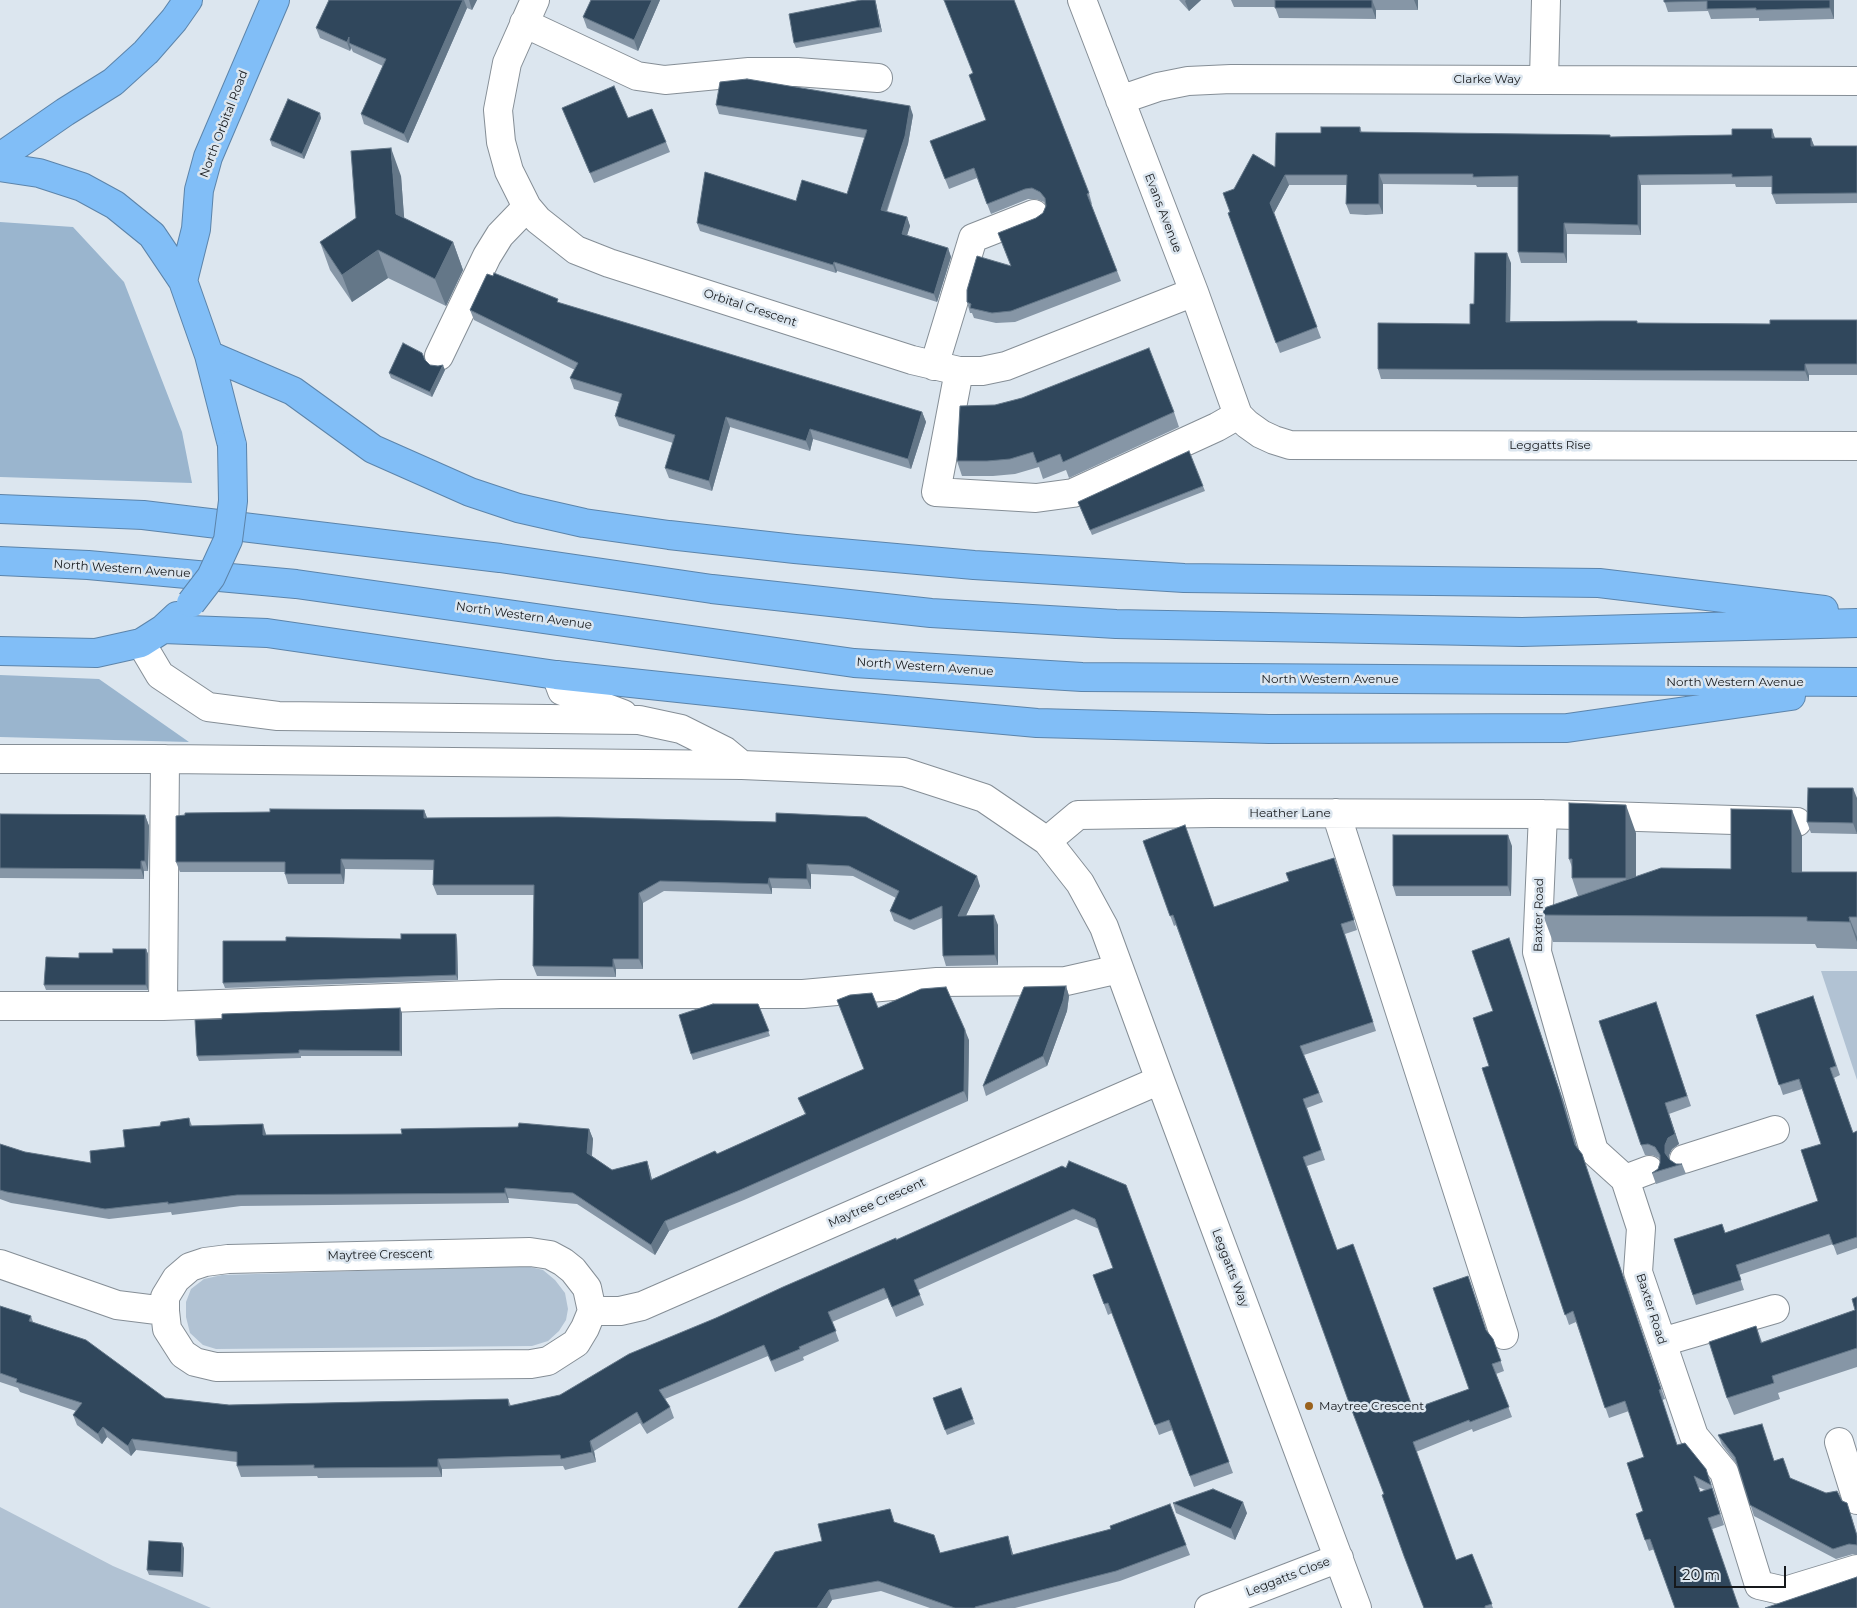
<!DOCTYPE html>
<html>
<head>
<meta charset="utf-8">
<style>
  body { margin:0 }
  #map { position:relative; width:1857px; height:1608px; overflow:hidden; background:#dce6ef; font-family:Montserrat,sans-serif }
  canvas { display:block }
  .scale { position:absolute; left:1674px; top:1566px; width:112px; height:22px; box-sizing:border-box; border:2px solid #16191c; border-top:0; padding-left:6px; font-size:15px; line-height:18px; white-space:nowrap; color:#16191c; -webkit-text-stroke:4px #dce6ef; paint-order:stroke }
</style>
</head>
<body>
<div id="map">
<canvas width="1857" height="1608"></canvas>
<div class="scale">20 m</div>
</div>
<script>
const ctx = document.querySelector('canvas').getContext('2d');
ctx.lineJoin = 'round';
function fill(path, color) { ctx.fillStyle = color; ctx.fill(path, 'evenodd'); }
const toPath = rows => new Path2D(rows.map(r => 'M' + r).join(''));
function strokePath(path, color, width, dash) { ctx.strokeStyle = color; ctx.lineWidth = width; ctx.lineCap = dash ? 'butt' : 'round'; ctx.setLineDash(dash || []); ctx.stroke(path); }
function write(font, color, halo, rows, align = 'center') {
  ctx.font = font + ' Montserrat,sans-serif'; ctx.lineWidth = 5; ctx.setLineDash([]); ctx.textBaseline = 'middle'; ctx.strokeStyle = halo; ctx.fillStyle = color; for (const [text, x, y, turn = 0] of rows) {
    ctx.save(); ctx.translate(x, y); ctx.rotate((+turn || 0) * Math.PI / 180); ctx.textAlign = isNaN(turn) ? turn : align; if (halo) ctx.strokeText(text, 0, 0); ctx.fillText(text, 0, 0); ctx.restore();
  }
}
fill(toPath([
  [1821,971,1857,971,1857,1080],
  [526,1266,543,1270,555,1280,565,1293,568,1309,566,1320,559,1331,548,1341,532,1346,216,1349,203,1345,190,1333,186,1317,186,1302,191,1289,204,1279,222,1275],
  [0,1507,113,1566,211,1608,0,1608]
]), '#b1c2d3');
fill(toPath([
  [0,222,73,227,124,282,182,432,192,483,0,477],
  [0,675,99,679,189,742,0,737]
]), '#9ab5ce');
const minor = toPath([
  [535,0,507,63,498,110,501,142,509,171,527,207,538,220,576,250,609,263,912,360,959,371,982,371,1006,366,1194,292],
  [1082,0,1194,292,1238,415,1247,424,1261,434,1274,440,1290,445,1857,446],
  [524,23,637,76,665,80,749,72,797,72,878,78],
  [1544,79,1546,0],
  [1120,100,1158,87,1188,81,1231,79,1857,81],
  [439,356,487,256,500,235,527,207],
  [934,366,973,238,1034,214],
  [959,371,936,492,1036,498,1073,493,1217,427,1238,415],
  [141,643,160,675,208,707,278,716,639,720,681,729,725,751,742,765],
  [556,675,562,691,623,714],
  [0,759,165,759,742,765,904,772,984,798,1047,841,1080,883,1104,927,1160,1080,1357,1608],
  [1336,813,1504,1335],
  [1543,814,1537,952,1594,1151,1625,1179,1641,1228,1638,1272,1694,1436,1724,1472,1759,1585,1785,1591,1857,1569],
  [1047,841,1078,815,1212,813,1543,814,1797,822],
  [0,1006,163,1006,501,994,803,994,937,982,1066,981,1119,969],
  [163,1006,165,759],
  [1684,1159,1775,1130],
  [1625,1179,1649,1170],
  [0,1264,117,1305,165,1311,167,1329,183,1354,195,1362,216,1367,531,1364,548,1361,576,1343,585,1328,592,1311,620,1311,642,1306,1160,1080],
  [165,1311,165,1297,176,1279,190,1267,205,1262,228,1259,530,1252,550,1255,563,1262,573,1270,587,1288,592,1311],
  [1662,1342,1775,1309],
  [1839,1442,1857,1500],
  [1209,1608,1339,1558]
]);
const highway = toPath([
  [0,157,65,112,113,82,146,52,174,20,188,0],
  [0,167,39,173,82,187,115,205,152,235,183,281,209,355,232,445],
  [183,281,196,229,199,190,208,157,275,0],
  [209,355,293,391,373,449,470,492,518,508,584,523,669,535,795,549,974,565,1184,578,1599,583,1824,610],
  [0,509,143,515,500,558,712,589,931,613,1116,624,1522,632,1857,623],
  [0,561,88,565,296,584,854,663,1082,677,1857,682],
  [163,629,267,633,556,675,829,704,1037,723,1269,729,1567,728,1791,696],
  [0,651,96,653,141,643,163,629,177,616]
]);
strokePath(minor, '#858e96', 30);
strokePath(highway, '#5c84aa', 30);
strokePath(minor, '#fff', 28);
strokePath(highway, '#81bef7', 28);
const highwayBridge = toPath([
  [191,603,211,577,228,540,233,501,232,445]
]);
strokePath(highwayBridge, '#5c84aa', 30, []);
strokePath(highwayBridge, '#81bef7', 28);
fill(toPath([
  [329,0,477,0,472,10,467,8,408,143,364,124,361,114,383,66,353,52,351,48,350,51,320,38,316,28],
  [660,0,638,51,587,28,583,17],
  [861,0,875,0,882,32,796,48,794,43],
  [1179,0,1201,0,1189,11],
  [1231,0,1418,0,1418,10,1376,10,1376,19,1279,18,1275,7,1234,7],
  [1664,0,1834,0,1834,19,1759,21,1759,18,1711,19,1708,11,1668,12],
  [972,73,1089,193,1092,204,1091,204,1121,281,1015,322,996,323,974,318,972,313,970,313,967,302,1010,266,1036,218,1043,213,1046,206,1044,202,1036,199,1028,199,991,214,977,178,949,189,930,141,986,120],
  [716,105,913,115,908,144,887,212,907,217,910,226,907,235,948,248,951,257,937,302,837,271,836,273,700,231,697,223,796,201,847,194,865,138,719,114],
  [562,108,666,142,670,152,594,183],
  [321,118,304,159,272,146,270,140],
  [1360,127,1362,133,1610,137,1732,135,1772,129,1775,138,1811,138,1814,146,1857,146,1857,203,1776,204,1772,194,1772,187,1736,187,1735,184,1641,185,1641,235,1567,234,1567,263,1521,263,1518,252,1518,187,1477,187,1476,185,1383,184,1383,214,1366,215,1350,214,1346,204,1347,185,1289,185,1274,213,1321,338,1280,353,1228,213,1230,212,1234,189,1275,167,1321,133],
  [401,176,404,218,453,242,463,270,446,306,388,278,352,302,330,270,320,242,356,218],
  [1511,263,1510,321,1637,321,1637,323,1770,324,1857,320,1857,375,1809,375,1809,381,1381,379,1378,369,1470,324,1474,304],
  [493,276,559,303,922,412,926,422,911,469,813,439,810,451,730,427,712,491,669,478,665,468,673,443,619,426,615,416,619,402,574,389,570,378,575,370,474,320,470,310],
  [425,360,430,365,445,370,432,397,391,378,389,373],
  [1174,412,1179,427,1069,478,1066,470,1043,479,1039,467,1015,474,993,476,962,476,957,461],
  [1203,486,1205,491,1092,535,1078,502],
  [1853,788,1857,834,1811,833,1807,822],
  [424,810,427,818,558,817,980,886,966,916,998,925,998,965,946,966,943,956,942,918,914,930,894,921,890,911,896,898,853,876,811,874,811,889,772,888,772,894,664,891,643,903,643,969,616,969,616,977,537,976,533,966,534,895,437,895,433,885,434,870,345,869,344,884,288,884,285,874,285,872,180,872,176,862,270,812],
  [0,814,145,815,149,826,148,871,144,871,144,879,0,878],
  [1636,833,1636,877,1731,869,1802,836,1802,872,1857,872,1857,949,1817,948,1815,944,1553,942,1543,915,1578,896,1572,878,1572,867,1569,859],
  [1143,841,1215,907,1289,881,1334,858,1357,930,1345,934,1376,1031,1304,1055,1323,1102,1307,1108,1325,1160,1307,1166,1337,1250,1412,1406,1416,1408,1469,1389,1468,1276,1486,1331,1493,1339,1504,1371,1496,1374,1512,1417,1473,1432,1472,1429,1416,1452,1456,1560,1472,1554,1493,1608,1424,1608,1384,1494,1176,925,1174,926],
  [1512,846,1511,896,1396,896,1393,886],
  [401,939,457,939,458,980,225,988,223,983,286,941],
  [146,949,148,954,148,990,46,990,44,985,113,953],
  [1512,949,1563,1100,1577,1147,1665,1399,1662,1400,1677,1445,1710,1480,1724,1525,1649,1551,1636,1514,1643,1511,1644,1457,1629,1411,1609,1418,1576,1322,1569,1325,1482,1068,1489,1066,1493,1011],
  [1698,1487,1705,1490,1700,1492],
  [1066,986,1069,996,1067,1011,1047,1066,986,1096,983,1086],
  [1813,996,1840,1075,1834,1078,1853,1133,1857,1131,1857,1248,1837,1255,1833,1244,1739,1275,1744,1290,1696,1305,1674,1239,1725,1233,1818,1201,1821,1144,1802,1089,1783,1095,1756,1015],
  [758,1004,770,1036,693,1060,691,1054],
  [878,1008,969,1040,968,1101,744,1200,669,1231,655,1255,577,1204,508,1198,509,1203,241,1206,172,1215,171,1212,109,1219,11,1203,0,1199,0,1144,25,1152,91,1163,125,1147,160,1126,189,1118,192,1126,266,1135,402,1134,589,1129,593,1139,592,1156,612,1170,647,1161,652,1179,717,1154,805,1114,798,1098,864,1069],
  [402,1013,402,1056,301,1056,301,1058,199,1061,197,1056],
  [1659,1013,1691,1106,1669,1114,1679,1144,1672,1149,1669,1155,1669,1159,1670,1160,1676,1164,1682,1164,1686,1174,1656,1184,1652,1173,1658,1169,1660,1163,1660,1160,1659,1158,1652,1155,1645,1155,1641,1145],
  [1066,1168,1126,1185,1233,1473,1194,1487,1172,1430,1159,1435,1112,1313,1108,1315,1093,1275,1113,1268,1099,1229,1076,1219,918,1290,924,1305,896,1317,888,1298,832,1322,839,1341,803,1357,804,1360,775,1372,768,1356,665,1399,670,1407,674,1418,647,1434,640,1423,594,1451,596,1462,565,1470,563,1466,442,1469,442,1477,318,1478,317,1476,241,1477,237,1466,237,1462,136,1450,131,1456,107,1437,102,1444,77,1425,73,1415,76,1411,20,1392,18,1388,0,1382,0,1306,31,1316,33,1322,165,1398,229,1405,508,1399,511,1406,560,1395,716,1318,896,1240],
  [1857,1297,1857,1367,1778,1393,1780,1399,1734,1415,1727,1398,1756,1326,1762,1342,1855,1310],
  [961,1388,975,1424,947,1435,933,1398],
  [1762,1424,1774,1461,1790,1478,1847,1503,1857,1534,1857,1555,1853,1554,1836,1559,1754,1516,1738,1466,1722,1445,1718,1435],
  [1173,1503,1247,1513,1235,1540,1176,1513],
  [1170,1504,1190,1555,1120,1581,1015,1608,930,1608,881,1591,832,1600,827,1608,738,1608,822,1541,895,1523,940,1553,1011,1547,1013,1555,1111,1529],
  [184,1548,183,1577,149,1575,147,1570]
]), '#8696a6');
fill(toPath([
  [463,0,464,0,467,8,408,143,404,134],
  [469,0,477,0,472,10],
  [652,0,660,0,638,51,634,40],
  [875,0,876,3,882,32,880,27],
  [1186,0,1201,0,1189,11,1185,1],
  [1372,0,1376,10,1376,19,1372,8],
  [1414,0,1418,0,1418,10],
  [1830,0,1834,0,1834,19,1830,8],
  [349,37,349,43,351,48,350,51,347,42],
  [910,106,913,115,908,144,884,218,881,210],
  [320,113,321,118,304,159,302,154],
  [1772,129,1775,139,1772,138],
  [1811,138,1815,148,1811,146],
  [391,148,401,176,406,242,396,214],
  [1379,174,1383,184,1383,214,1379,204],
  [1285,175,1289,185,1274,213,1270,203],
  [1638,175,1641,185,1641,235,1638,225],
  [907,217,910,226,905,242,902,234],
  [1564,223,1567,234,1567,263,1564,253],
  [453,242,463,270,446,306,435,279],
  [948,248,951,257,937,302,934,294],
  [378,250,388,278,352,302,342,275],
  [1507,253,1511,263,1510,332,1506,322],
  [834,262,837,271,836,273,833,265],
  [1805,364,1809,375,1809,381,1805,371],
  [443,365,445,370,432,397,430,392],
  [922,412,926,422,911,469,908,459],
  [726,417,730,427,712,491,709,481],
  [810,429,813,439,810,451,806,441],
  [1853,788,1857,798,1857,834,1853,823],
  [1626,805,1636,833,1636,905,1626,878],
  [424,810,428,820,424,818],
  [1792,810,1802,836,1802,898,1792,872],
  [145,815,149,826,148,871,145,861],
  [1508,835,1512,846,1511,896,1508,886],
  [341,859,345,869,344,884,341,874],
  [141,861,144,871,144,879,141,869],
  [807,864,811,874,811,889,807,879],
  [977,876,980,886,961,926,958,916],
  [769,878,772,888,772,894,768,884],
  [639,893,643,903,643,969,639,959],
  [994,915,998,925,998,965,995,955],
  [1849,917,1857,937,1857,942,1850,922],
  [456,934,457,939,458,980,456,975],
  [146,949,148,954,148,990,146,985],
  [1512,949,1563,1100,1579,1155,1575,1145],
  [613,959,616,969,616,977,613,967],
  [1066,986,1069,996,1067,1011,1047,1066,1043,1056],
  [400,1008,402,1013,402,1056,400,1051],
  [965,1030,969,1040,968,1101,964,1091],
  [1669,1114,1679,1144,1672,1149,1669,1155,1669,1163,1665,1153,1665,1145],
  [263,1124,266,1134,267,1145,263,1135],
  [589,1129,593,1139,591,1163,587,1153],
  [647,1161,650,1171,654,1190,651,1180],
  [505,1188,508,1198,509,1203,505,1193],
  [665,1221,669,1231,655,1255,651,1245],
  [103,1427,107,1437,102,1444,98,1434],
  [132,1439,136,1450,131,1456,128,1446],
  [590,1441,594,1451,596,1462,592,1452],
  [438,1459,442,1469,442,1477,438,1467],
  [1243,1502,1247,1513,1235,1540,1231,1529],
  [1008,1536,1011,1547,1016,1565,1012,1555],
  [182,1543,184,1548,183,1577,181,1572],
  [829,1590,832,1600,827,1608,817,1608]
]), '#647788');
const building = toPath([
  [329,0,463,0,404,134,361,114,386,59,349,43,349,37,347,42,316,28,329,0],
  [591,0,652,0,634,40,583,17,591,0],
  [861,0,875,0,880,27,794,43,789,14,861,0],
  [944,0,1014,0,1089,193,1087,194,1117,271,1011,311,992,313,970,308,971,304,967,302,967,290,977,256,1011,266,998,233,1036,218,1043,213,1046,206,1045,198,1040,192,1032,188,1025,189,987,204,974,168,945,179,930,141,986,120,969,75,973,73,944,0],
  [1275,0,1372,0,1372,8,1275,8,1275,0],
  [1664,0,1830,0,1830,8,1756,10,1756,8,1707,9,1707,1,1664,2,1664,0],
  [747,79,910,106,905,136,881,210,907,217,902,234,948,248,934,294,834,262,833,265,697,223,705,172,796,201,802,180,847,194,867,130,716,105,720,82,747,79],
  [614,86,628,118,652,109,666,142,590,173,562,108,614,86],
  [288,99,320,113,302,154,270,140,288,99],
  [1321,127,1360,127,1360,132,1610,135,1610,137,1732,135,1732,129,1772,129,1772,138,1811,138,1811,146,1857,146,1857,193,1772,194,1772,176,1732,177,1732,174,1638,175,1638,225,1564,223,1564,253,1518,252,1518,176,1473,177,1473,174,1379,174,1379,204,1346,204,1347,175,1285,175,1270,203,1317,327,1276,343,1228,213,1230,212,1223,193,1234,189,1253,154,1275,167,1276,133,1321,133,1321,127],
  [391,148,396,214,453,242,435,279,378,250,342,275,320,242,356,218,351,151,391,148],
  [1475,253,1507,253,1506,322,1599,321,1637,321,1637,323,1770,324,1770,320,1857,320,1857,364,1805,364,1805,371,1378,369,1378,323,1470,324,1470,304,1474,304,1475,253],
  [494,273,558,299,557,302,922,412,908,459,810,429,806,441,726,417,709,481,665,468,675,435,615,416,622,394,570,378,578,363,470,310,487,274,493,276,494,273],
  [403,343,422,353,425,360,430,365,438,366,443,365,430,392,389,373,403,343],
  [1149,348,1174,412,1063,462,1060,454,1037,463,1033,452,1010,459,987,461,957,461,960,406,995,405,1022,398,1149,348],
  [1189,451,1203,486,1090,530,1078,502,1189,451],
  [1808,788,1853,788,1853,823,1807,822,1808,788],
  [1569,803,1626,805,1626,878,1572,878,1572,859,1569,859,1569,803],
  [270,809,424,810,424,818,558,817,776,822,776,813,866,817,977,876,958,916,994,915,995,955,943,956,942,906,910,920,890,911,899,891,849,866,807,864,807,879,769,878,768,884,660,881,639,893,639,959,613,959,613,967,533,966,534,885,433,885,434,860,341,859,341,874,285,874,285,862,176,862,176,816,185,815,185,813,270,812,270,809],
  [1731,809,1792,810,1792,872,1857,872,1857,917,1849,917,1850,922,1807,921,1807,917,1543,915,1544,908,1661,868,1731,869,1731,809],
  [0,814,145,815,145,861,141,861,141,869,0,868,0,814],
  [1185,825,1214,907,1289,881,1286,873,1334,858,1354,920,1341,924,1373,1022,1300,1046,1319,1093,1303,1099,1321,1150,1303,1157,1337,1250,1353,1244,1412,1406,1415,1404,1416,1408,1469,1389,1433,1288,1468,1276,1486,1330,1493,1339,1501,1361,1492,1364,1509,1407,1470,1422,1469,1420,1413,1442,1456,1560,1472,1554,1492,1604,1485,1606,1485,1608,1424,1608,1404,1556,1382,1495,1384,1494,1351,1408,1173,915,1170,916,1143,841,1185,825],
  [1393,835,1508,835,1508,886,1393,886,1393,835],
  [401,934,456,934,456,975,223,983,223,941,286,941,286,937,401,939,401,934],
  [1509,938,1559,1090,1575,1145,1582,1154,1661,1389,1659,1390,1677,1445,1685,1443,1706,1469,1711,1485,1694,1476,1700,1492,1712,1488,1720,1514,1708,1518,1739,1608,1675,1608,1650,1539,1645,1540,1636,1514,1643,1511,1627,1463,1644,1457,1625,1401,1605,1408,1573,1311,1565,1315,1482,1068,1489,1066,1473,1018,1493,1011,1472,951,1509,938],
  [113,949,146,949,146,985,44,985,46,957,79,958,79,953,113,953,113,949],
  [1066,986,1063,1001,1043,1056,983,1086,1024,987,1066,986],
  [946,987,965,1030,964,1091,740,1190,665,1221,651,1245,573,1193,505,1188,505,1193,237,1195,168,1204,168,1202,105,1209,7,1192,0,1190,0,1144,25,1152,91,1163,90,1151,125,1147,123,1130,160,1126,161,1122,189,1118,190,1126,263,1124,263,1135,402,1134,401,1129,518,1127,519,1123,589,1129,587,1153,612,1170,647,1161,651,1180,715,1151,717,1154,806,1114,798,1098,864,1069,837,1000,850,995,872,993,878,1008,921,989,946,987],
  [1813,996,1836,1066,1830,1068,1853,1133,1857,1131,1857,1237,1833,1245,1829,1234,1736,1265,1741,1280,1693,1295,1674,1239,1722,1224,1725,1233,1818,1201,1801,1150,1821,1144,1799,1079,1779,1085,1756,1015,1813,996],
  [1656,1002,1687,1096,1665,1103,1675,1134,1668,1138,1665,1145,1665,1153,1670,1160,1676,1164,1682,1164,1652,1173,1658,1169,1660,1163,1660,1155,1655,1147,1648,1144,1641,1145,1599,1021,1656,1002],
  [713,1004,758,1004,769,1031,691,1054,679,1015,713,1004],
  [400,1008,400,1051,299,1050,299,1053,197,1056,195,1020,222,1019,222,1014,400,1008],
  [1069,1161,1126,1185,1229,1462,1190,1476,1169,1420,1155,1425,1108,1303,1104,1304,1093,1275,1113,1268,1095,1219,1073,1209,914,1280,920,1295,892,1307,884,1288,828,1312,836,1331,799,1347,800,1349,771,1361,764,1345,659,1390,670,1407,643,1424,637,1412,590,1441,592,1452,561,1459,560,1455,438,1459,438,1467,314,1468,314,1465,237,1466,237,1452,132,1439,128,1446,103,1427,98,1434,73,1415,82,1403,16,1382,17,1379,0,1373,0,1306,31,1316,29,1321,86,1340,165,1398,229,1405,508,1399,509,1406,560,1395,629,1354,716,1318,783,1287,896,1238,896,1240,1062,1166,1066,1168,1069,1161],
  [1857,1297,1857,1348,1772,1376,1774,1383,1727,1398,1709,1342,1756,1326,1761,1343,1855,1310,1852,1299,1857,1297],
  [961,1388,973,1419,945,1430,933,1398,961,1388],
  [1762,1424,1774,1461,1783,1458,1790,1478,1826,1493,1837,1491,1842,1501,1847,1503,1857,1536,1857,1545,1849,1544,1833,1549,1750,1505,1735,1457,1718,1435,1762,1424],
  [1213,1489,1243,1502,1231,1529,1173,1503,1213,1489],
  [1170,1504,1186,1545,1116,1571,975,1607,975,1608,955,1608,878,1581,829,1590,817,1608,738,1608,775,1552,822,1541,818,1524,890,1509,894,1522,934,1535,940,1553,1008,1536,1012,1555,1111,1529,1110,1526,1170,1504],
  [149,1541,182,1543,181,1572,147,1570,149,1541],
  [1857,1577,1857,1608,1765,1608,1857,1577]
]);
fill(building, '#30475c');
strokePath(building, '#647788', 1);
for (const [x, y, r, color] of [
  [1309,1406,5,"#9a621d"]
]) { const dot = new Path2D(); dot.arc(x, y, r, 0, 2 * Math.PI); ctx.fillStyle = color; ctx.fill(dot); strokePath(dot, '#dce6ef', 2); }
write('12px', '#16191c', '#dce6ef', [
  ["Clarke Way",1487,79],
  ["North Orbital Road",224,124,-69],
  ["Evans Avenue",1163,213,69],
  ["Orbital Crescent",750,308,18],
  ["Leggatts Rise",1550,445],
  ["North Western Avenue",122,569,4],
  ["North Western Avenue",524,616,8],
  ["North Western Avenue",925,667,4],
  ["North Western Avenue",1330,679],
  ["North Western Avenue",1735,682],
  ["Heather Lane",1290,813],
  ["Baxter Road",1539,915,-89],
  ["Maytree Crescent",877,1203,-24],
  ["Maytree Crescent",380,1255,-1],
  ["Leggatts Way",1230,1268,69],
  ["Baxter Road",1651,1309,72],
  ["Leggatts Close",1288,1577,-21]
]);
write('12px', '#16191c', '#dce6ef', [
  ["Maytree Crescent",1319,1406]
], 'left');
</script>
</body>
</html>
